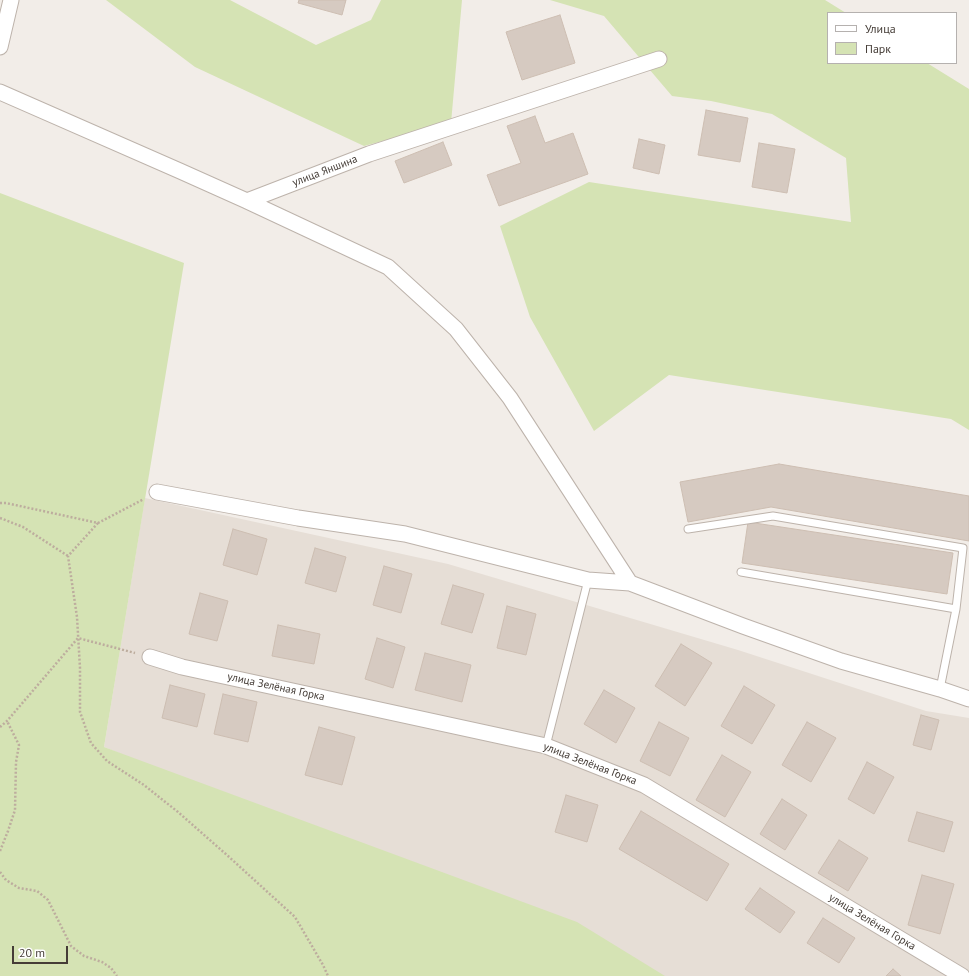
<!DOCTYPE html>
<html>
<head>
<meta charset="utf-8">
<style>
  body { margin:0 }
  #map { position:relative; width:969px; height:976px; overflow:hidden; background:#f2ede8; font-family:"PT Sans",sans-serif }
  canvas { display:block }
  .legend { position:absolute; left:827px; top:12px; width:130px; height:52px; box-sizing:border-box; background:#fff; border:1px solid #b5b1af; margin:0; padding:5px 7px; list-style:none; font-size:12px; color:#453d37 }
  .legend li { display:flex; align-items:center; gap:8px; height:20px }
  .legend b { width:20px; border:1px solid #b5b1af }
  .scale { position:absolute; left:12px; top:946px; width:56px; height:18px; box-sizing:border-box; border:2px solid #453d37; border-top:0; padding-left:5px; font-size:12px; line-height:14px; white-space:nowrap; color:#453d37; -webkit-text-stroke:3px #fff; paint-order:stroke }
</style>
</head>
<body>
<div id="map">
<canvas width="969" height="976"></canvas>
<ul class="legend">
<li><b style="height:5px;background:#fff"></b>Улица</li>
<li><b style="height:11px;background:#d5e3b4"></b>Парк</li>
</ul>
<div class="scale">20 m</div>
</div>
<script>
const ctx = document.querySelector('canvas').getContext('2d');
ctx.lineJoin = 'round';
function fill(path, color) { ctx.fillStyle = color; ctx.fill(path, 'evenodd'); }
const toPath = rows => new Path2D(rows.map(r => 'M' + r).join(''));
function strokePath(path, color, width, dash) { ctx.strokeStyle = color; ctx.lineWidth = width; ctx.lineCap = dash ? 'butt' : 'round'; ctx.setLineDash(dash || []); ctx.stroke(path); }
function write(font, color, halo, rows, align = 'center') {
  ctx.font = font + ' "PT Sans",sans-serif'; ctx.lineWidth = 3; ctx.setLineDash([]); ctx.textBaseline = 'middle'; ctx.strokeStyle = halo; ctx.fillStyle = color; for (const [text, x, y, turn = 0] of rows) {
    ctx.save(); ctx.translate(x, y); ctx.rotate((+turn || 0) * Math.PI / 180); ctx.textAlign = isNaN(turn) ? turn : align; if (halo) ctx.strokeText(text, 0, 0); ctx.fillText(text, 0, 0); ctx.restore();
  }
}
fill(toPath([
  [145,498,448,564,738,650,926,711,969,718,969,976,664,976,104,747]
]), '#e6ded6');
fill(toPath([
  [106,0,230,0,316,45,371,20,381,0,462,0,451,123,364,146,195,67],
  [550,0,825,0,846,13,828,13,828,63,927,63,969,89,969,430,951,419,669,375,594,431,530,317,500,226,589,182,851,222,846,158,772,114,711,101,672,96,604,16],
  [0,193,184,263,104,747,577,922,665,976,0,976]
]), '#d5e3b4');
const building = toPath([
  [299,0,346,0,342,15,298,3,299,0],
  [560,15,575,63,522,80,506,32,560,15],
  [706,110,748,118,740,162,698,155,706,110],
  [535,116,545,143,573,133,588,174,499,206,487,175,521,163,507,126,535,116],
  [639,139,665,145,659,174,633,168,639,139],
  [443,142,452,165,404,183,395,161,443,142],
  [759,143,795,149,787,193,752,187,759,143],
  [779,464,969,496,969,541,771,507,688,522,680,482,779,464],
  [748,522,953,553,947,594,742,563,748,522],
  [233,529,267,539,257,575,223,565,233,529],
  [315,548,346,557,336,592,305,583,315,548],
  [384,566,412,574,401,613,373,605,384,566],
  [453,585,484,594,472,633,441,624,453,585],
  [200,593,228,601,217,641,189,634,200,593],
  [507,606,536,614,526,655,497,648,507,606],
  [278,625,320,634,314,664,272,656,278,625],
  [377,638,405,647,393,688,365,679,377,638],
  [681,644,712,663,685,706,655,686,681,644],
  [425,653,471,665,462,702,415,690,425,653],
  [170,685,205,694,197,727,162,718,170,685],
  [744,686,775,705,752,744,721,726,744,686],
  [604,690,635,708,616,743,584,724,604,690],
  [223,694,257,702,248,742,214,734,223,694],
  [921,715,939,720,931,750,913,745,921,715],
  [659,722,689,738,670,776,640,761,659,722],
  [807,722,836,738,811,782,782,765,807,722],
  [319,727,355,737,342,785,305,775,319,727],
  [722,755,751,772,725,817,696,800,722,755],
  [867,762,894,777,874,814,848,799,867,762],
  [566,795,598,805,587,842,555,832,566,795],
  [782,799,807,815,785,850,760,834,782,799],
  [641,811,729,864,707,901,619,849,641,811],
  [917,812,953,822,944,852,908,841,917,812],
  [839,840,868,858,848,891,818,873,839,840],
  [922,875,954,884,940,934,908,925,922,875],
  [760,888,795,912,780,933,745,909,760,888],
  [823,918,855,938,839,963,807,943,823,918],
  [893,969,901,976,886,976,893,969]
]);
fill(building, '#d6cac1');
strokePath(building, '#cdbeb2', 1);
const lane = toPath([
  [688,529,773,516,963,548,956,609,940,689],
  [741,572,956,609],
  [546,746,588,580]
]);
const street = toPath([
  [0,47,11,0],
  [0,92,180,171,247,201,369,154,659,59],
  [247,201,388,267,456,329,510,398,630,583],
  [157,492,298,518,405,534,588,580,630,583,743,626,841,661,940,689,969,699],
  [150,657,182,667,546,746,644,785,962,976]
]);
strokePath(lane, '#bdb3ab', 9);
strokePath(street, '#bdb3ab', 17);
strokePath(toPath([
  [0,503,6,503,98,523,144,499],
  [0,518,23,527,68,556],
  [98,523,68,556,77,617,80,668,80,712,91,743,107,761,144,785,178,812,228,856,295,917,323,965,328,976],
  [0,727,7,721,78,638,135,653],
  [0,851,8,831,15,810,16,762,19,745,7,721],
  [0,872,6,880,19,888,37,891,48,900,71,946,84,956,102,962,111,968,117,976]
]), '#bdad9e', 2.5, [2, 2]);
strokePath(lane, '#fff', 7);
strokePath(street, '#fff', 15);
write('11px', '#453d37', '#fff', [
  ["улица Яншина",325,171,-21],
  ["улица Зелёная Горка",276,687,12],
  ["улица Зелёная Горка",590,764,21],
  ["улица Зелёная Горка",872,922,31]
]);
</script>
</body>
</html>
